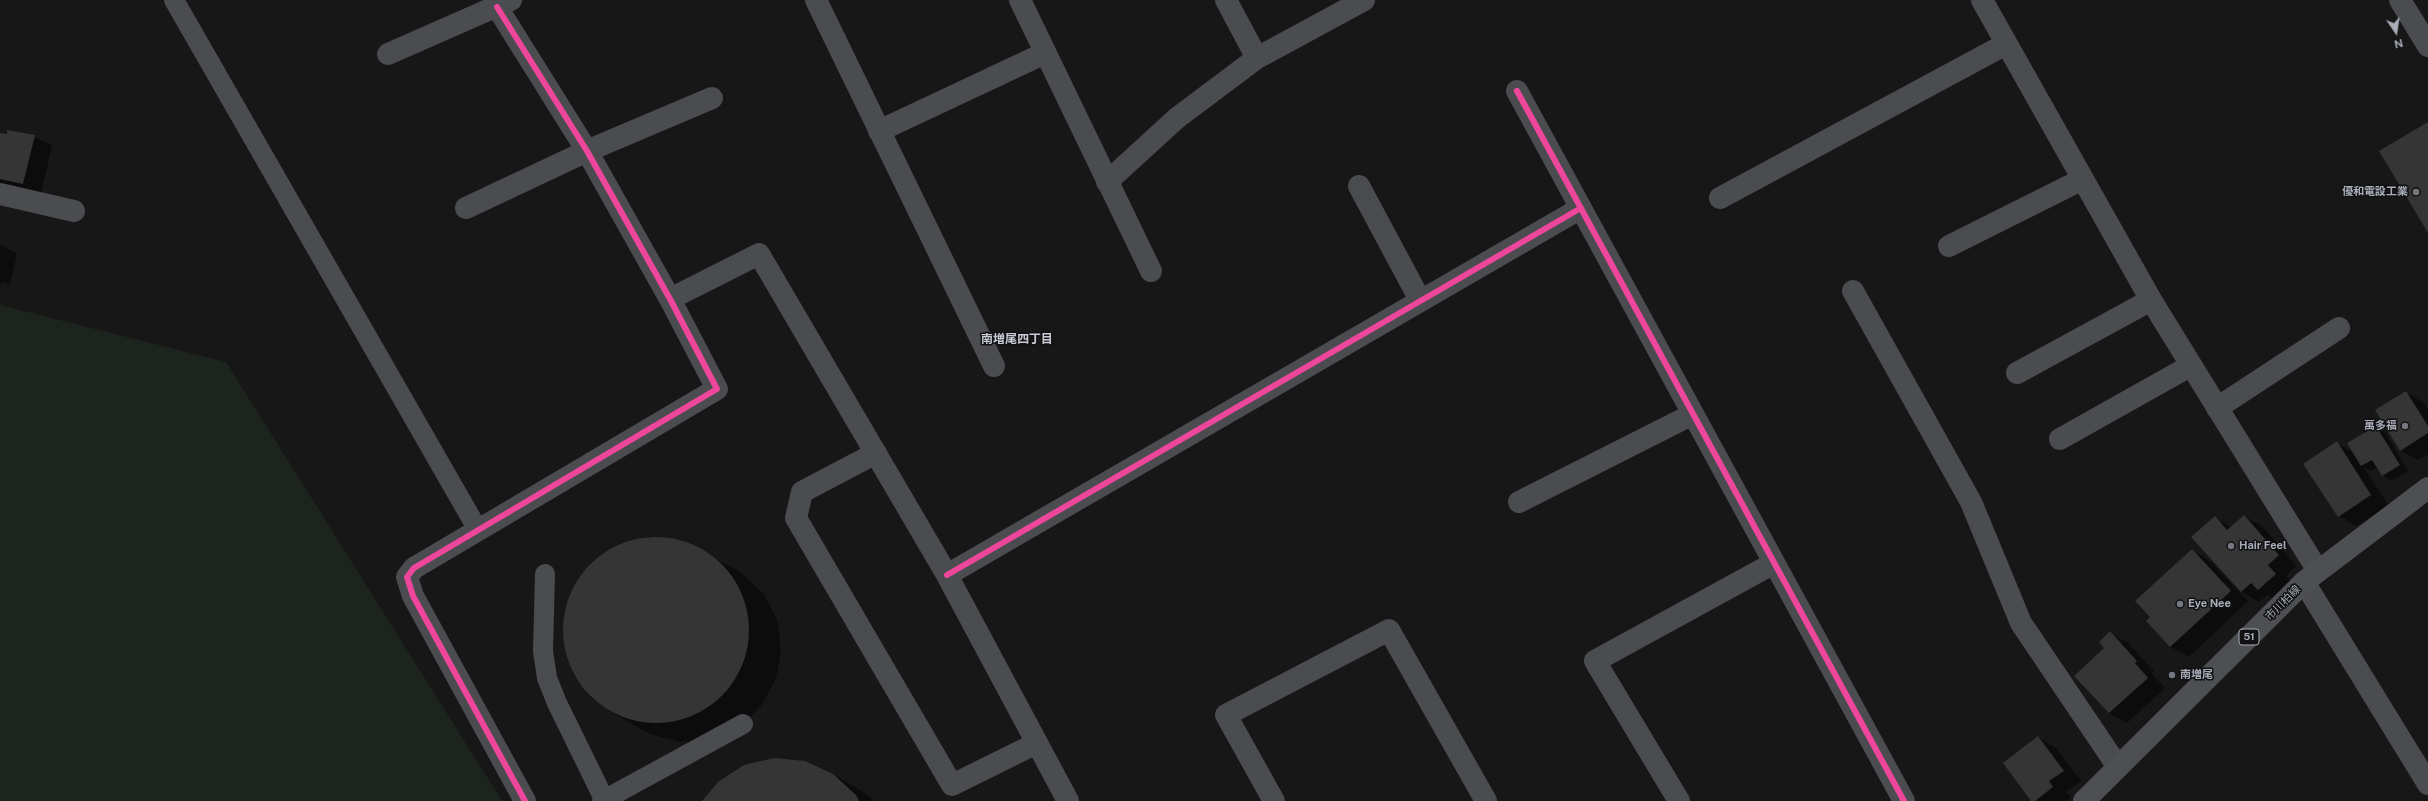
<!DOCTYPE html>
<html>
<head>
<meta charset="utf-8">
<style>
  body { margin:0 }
  #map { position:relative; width:2428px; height:801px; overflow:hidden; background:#171717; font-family:"Public Sans",sans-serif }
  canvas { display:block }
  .north { position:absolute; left:2376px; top:12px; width:40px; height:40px; -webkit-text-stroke:3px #111113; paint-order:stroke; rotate:167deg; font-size:11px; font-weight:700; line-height:16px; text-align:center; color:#a8adb8 }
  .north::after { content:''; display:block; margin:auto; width:14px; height:18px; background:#a8adb8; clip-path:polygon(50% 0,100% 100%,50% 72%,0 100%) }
</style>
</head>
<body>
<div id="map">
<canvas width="2428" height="801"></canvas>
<div class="north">N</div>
</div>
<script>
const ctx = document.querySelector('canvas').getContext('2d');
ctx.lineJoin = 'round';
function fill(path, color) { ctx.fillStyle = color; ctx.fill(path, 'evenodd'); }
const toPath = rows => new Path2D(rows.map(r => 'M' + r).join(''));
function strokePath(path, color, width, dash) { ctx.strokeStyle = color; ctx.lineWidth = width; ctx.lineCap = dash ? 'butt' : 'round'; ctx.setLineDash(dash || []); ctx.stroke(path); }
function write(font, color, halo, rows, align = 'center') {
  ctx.font = font + ' "Public Sans","Noto Sans JP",sans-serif'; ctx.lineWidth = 3; ctx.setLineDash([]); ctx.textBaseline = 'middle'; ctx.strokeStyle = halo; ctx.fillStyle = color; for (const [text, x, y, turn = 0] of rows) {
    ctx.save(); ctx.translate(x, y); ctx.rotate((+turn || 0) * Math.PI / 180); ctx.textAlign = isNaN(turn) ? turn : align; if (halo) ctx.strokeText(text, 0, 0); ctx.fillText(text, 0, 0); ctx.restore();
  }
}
fill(toPath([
  [0,305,226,362,502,801,0,801]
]), '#1d241e');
fill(toPath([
  [0,134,34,136,52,146,41,194,0,183],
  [0,244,17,254,10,285,1,282,0,289],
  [2406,392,2424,403,2428,409,2428,454,2418,460,2400,450],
  [2376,427,2385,432,2408,471,2392,481,2383,476,2378,467,2371,471,2363,466,2389,506,2356,526,2339,516,2337,443,2354,453],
  [2244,516,2262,526,2296,566,2286,576,2294,584,2277,600,2267,595,2259,602,2241,591,2215,518,2231,527],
  [649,537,680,540,740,572,763,593,777,619,781,650,776,679,761,706,739,727,711,740,680,742,650,734,618,716,592,699,574,674,564,645,564,614,574,586,593,561,619,545],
  [2192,550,2210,561,2248,601,2189,657,2171,647,2147,621],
  [2110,633,2128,643,2154,671,2152,674,2165,688,2127,723,2109,713,2106,648],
  [2039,738,2056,748,2081,781,2066,792,2071,798,2066,801,2032,801],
  [833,774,865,793,874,801,704,801]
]), '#0007');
fill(toPath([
  [2428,122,2428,233,2379,151],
  [7,130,35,135,23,184,0,179,0,133,7,134],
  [2406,391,2428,426,2428,433,2400,451,2375,410],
  [2376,426,2400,465,2382,476,2372,460,2361,466,2347,443],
  [2337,441,2371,495,2338,517,2303,464],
  [2244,515,2279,555,2268,565,2276,574,2258,590,2251,583,2241,592,2191,537,2215,516,2227,530],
  '563 630a93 93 0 1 1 186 0a93 93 0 1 1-186 0Z',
  [2192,549,2231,591,2170,647,2146,621,2150,617,2135,601],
  [2110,631,2137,661,2135,663,2148,678,2109,713,2074,676,2104,648,2099,642],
  [2038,736,2064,771,2049,781,2053,787,2035,801,2031,801,2003,763],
  [774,758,805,761,833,774,856,795,859,801,702,801,718,782,744,765]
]), '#353536');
strokePath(toPath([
  [174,0,478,530],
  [545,574,543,651,547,678,557,703,605,801],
  [602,801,743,724]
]), '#4b4c50', 20);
strokePath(toPath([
  [816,0,994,366],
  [1020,0,1151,271],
  [1226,0,1257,58],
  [1982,0,2151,300,2318,571],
  [2400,0,2428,46],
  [497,7,587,151,670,299,717,389,414,568,407,577,413,596,525,801],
  [388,54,511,0],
  [1517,91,1904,801],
  [879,131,1045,53],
  [1107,182,1177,118,1257,58,1364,0],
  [1359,186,1420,300],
  [0,194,74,211],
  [1720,198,2006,44],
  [466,208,587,151,712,98],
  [1949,246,2083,179],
  [1853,291,1971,502,2021,623,2118,767],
  [670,299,759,254,947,575,1068,801],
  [2017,373,2151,300],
  [2217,408,2339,328],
  [2060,439,2190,366],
  [876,453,802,492,796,518,952,785,1037,743],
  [1519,502,1693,414],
  [947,575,1581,208],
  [2304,582,2428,784],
  [1274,801,1226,715,1389,630,1486,801],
  [1679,801,1595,661,1774,563]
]), '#4b4c50', 22);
strokePath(toPath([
  [2084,801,2304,582,2428,488]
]), '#4d4f52', 22);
strokePath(toPath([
  [497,7,587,151,670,299,717,389,414,568,407,577,413,596,525,801],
  [1517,91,1904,801],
  [947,575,1581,208]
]), '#ed469a', 6);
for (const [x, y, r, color] of [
  [2416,192,4,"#757880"],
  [2405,426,4,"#757880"],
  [2231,546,4,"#757880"],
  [2180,604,4,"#757880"],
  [2172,675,4,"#757880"]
]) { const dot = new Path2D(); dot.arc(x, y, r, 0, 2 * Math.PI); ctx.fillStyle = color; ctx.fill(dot); strokePath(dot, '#111113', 1.5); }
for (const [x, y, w] of [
  [2249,637,20]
]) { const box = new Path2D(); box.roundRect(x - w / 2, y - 8, w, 16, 3); ctx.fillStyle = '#111113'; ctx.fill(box); strokePath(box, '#a8adb8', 1); }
write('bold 10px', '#a8adb8', null, [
  ["51",2249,637]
]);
write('bold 11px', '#a8adb8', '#111113', [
  ["優和電設工業",2408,192,"right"],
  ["萬多福",2397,426,"right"],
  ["Hair Feel",2239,546],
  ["Eye Nee",2188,604],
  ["南増尾",2180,675]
], 'left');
write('11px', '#a8adb8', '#111113', [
  ["市川柏線",2283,603,-45]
]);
write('bold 12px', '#c9ccd4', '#111113', [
  ["南増尾四丁目",1017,339]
]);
</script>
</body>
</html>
